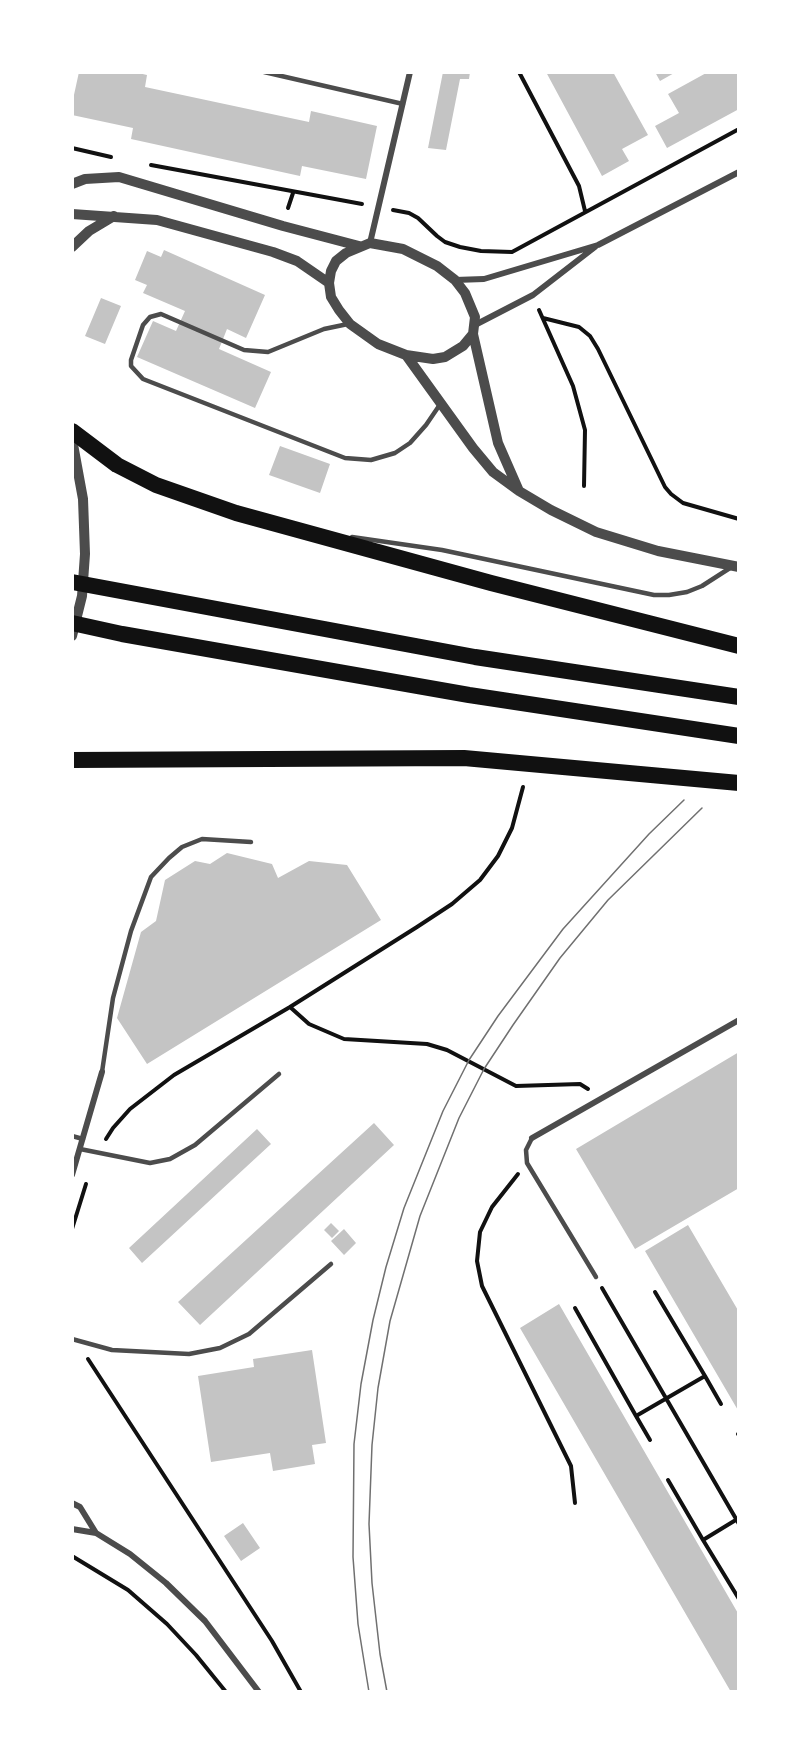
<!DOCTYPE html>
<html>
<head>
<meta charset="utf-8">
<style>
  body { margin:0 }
  #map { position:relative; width:811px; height:1764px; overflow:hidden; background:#fff; font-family:"Exo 2",sans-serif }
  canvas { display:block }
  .frame { position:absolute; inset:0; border:74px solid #fff; pointer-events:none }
</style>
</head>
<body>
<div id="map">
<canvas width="811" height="1764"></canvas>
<div class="frame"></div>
</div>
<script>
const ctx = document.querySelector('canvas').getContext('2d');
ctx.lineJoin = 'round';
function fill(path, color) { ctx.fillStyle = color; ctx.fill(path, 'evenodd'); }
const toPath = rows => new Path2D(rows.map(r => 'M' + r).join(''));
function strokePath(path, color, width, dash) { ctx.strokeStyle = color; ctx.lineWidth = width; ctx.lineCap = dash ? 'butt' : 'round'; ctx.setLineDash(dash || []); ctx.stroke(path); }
fill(toPath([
  [79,72,134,72,147,75,145,87,309,122,311,111,377,126,366,179,302,166,300,176,131,139,133,128,72,115,72,104],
  [443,72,470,72,469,79,460,79,446,150,428,148],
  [546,72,613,72,648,135,622,149,629,161,602,176],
  [655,72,676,72,660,81],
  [708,72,739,72,739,109,667,148,655,126,679,113,668,94],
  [164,250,265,295,246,338,227,329,219,349,271,372,255,408,137,357,153,321,176,331,185,311,143,293,147,285,135,280,147,251,161,257],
  [101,298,121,306,105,344,85,336],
  [280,446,330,464,320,493,269,475],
  [227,853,272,864,278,878,309,861,347,865,381,920,147,1064,117,1018,141,932,156,921,165,880,195,861,210,864],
  [739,1052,739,1188,635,1249,576,1149],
  [374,1123,394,1145,200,1325,178,1302],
  [257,1129,271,1144,142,1263,129,1248],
  [331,1223,339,1231,332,1238,324,1230],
  [688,1225,739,1312,739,1412,645,1251],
  [344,1229,356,1243,344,1255,331,1241],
  [559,1304,739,1615,739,1692,731,1692,520,1328],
  [312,1350,326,1443,312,1445,315,1464,273,1471,270,1453,211,1462,198,1376,254,1367,253,1359],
  [243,1523,260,1548,241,1561,224,1536]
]), '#c4c4c4');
strokePath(toPath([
  [519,72,579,186,585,211],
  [72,148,111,157],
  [151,165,362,204],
  [288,208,293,193],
  [393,210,409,213,418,218,437,236,445,242,460,247,481,251,512,252,739,129],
  [539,310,573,386,585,430,584,486],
  [543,318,579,327,590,336,598,349,665,487,671,494,683,503,739,519],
  [290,1007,309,1024,344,1039,427,1044,447,1050,516,1086,580,1084,588,1089],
  [106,1139,113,1128,130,1109,174,1075,290,1007,417,927,452,904,480,880,498,856,512,828,523,787],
  [518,1174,492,1207,480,1232,477,1261,482,1286,571,1466,575,1503],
  [72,1229,86,1184],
  [602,1288,739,1524],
  [575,1308,636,1416,705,1376,655,1292],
  [88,1359,272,1641,301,1692],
  [705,1376,721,1404],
  [636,1416,650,1440],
  [738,1434,739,1435],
  [668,1480,703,1540,739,1518],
  [703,1540,739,1599],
  [72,1556,128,1590,167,1624,196,1655,226,1692]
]), '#111', 4);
strokePath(toPath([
  [264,72,403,104],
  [348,324,324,329,268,352,244,350,161,314,150,317,143,325,131,360,131,366,143,379,345,458,371,460,395,453,410,443,426,425,441,403],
  [352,537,442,550,654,595,669,595,687,592,702,586,730,568],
  [102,1072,113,998,131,931,151,877,169,858,182,847,202,839,251,842],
  [72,1136,83,1139],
  [532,1138,526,1150,527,1163,596,1277],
  [80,1149,150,1163,170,1159,195,1145,279,1074],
  [72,1339,112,1350,189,1354,220,1348,249,1334,331,1264]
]), '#4c4c4c', 4.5);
strokePath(toPath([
  [370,243,410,72],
  [455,280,484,279,598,245,739,172],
  [475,325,533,295,595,247],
  [532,1138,739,1020],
  [72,1175,102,1072],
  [72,1503,80,1507,96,1533],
  [72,1529,96,1533,130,1554,166,1583,205,1621,259,1692]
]), '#4c4c4c', 6);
strokePath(toPath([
  [72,184,85,179,119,177,283,226,359,246],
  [72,214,157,220,273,252,297,261,329,283],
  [370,243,403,249,437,266,455,280,465,293,475,317,473,334,463,346,445,357,433,359,406,355,378,344,350,324,339,310,331,297,329,283,331,271,336,261,346,253,370,243],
  [72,247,89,231,114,216],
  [473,334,498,443,519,491],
  [406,355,473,448,493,472,519,491,551,510,596,532,658,551,739,567],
  [72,439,83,499,85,554,82,596,72,636]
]), '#4c4c4c', 10);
strokePath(toPath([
  [72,431,117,465,156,485,236,513,491,583,739,646],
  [72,582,475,657,739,697],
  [72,623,122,634,469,695,739,736],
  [72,760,464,758,739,783]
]), '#111', 16);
strokePath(toPath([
  [369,1692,358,1624,353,1557,354,1444,361,1384,373,1320,386,1267,404,1208,443,1111,469,1060,498,1016,563,929,649,834,684,800],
  [387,1692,380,1654,372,1583,369,1524,372,1445,378,1388,390,1321,420,1216,459,1118,484,1069,513,1025,560,958,608,900,702,808]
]), '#707070', 1.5);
</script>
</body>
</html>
